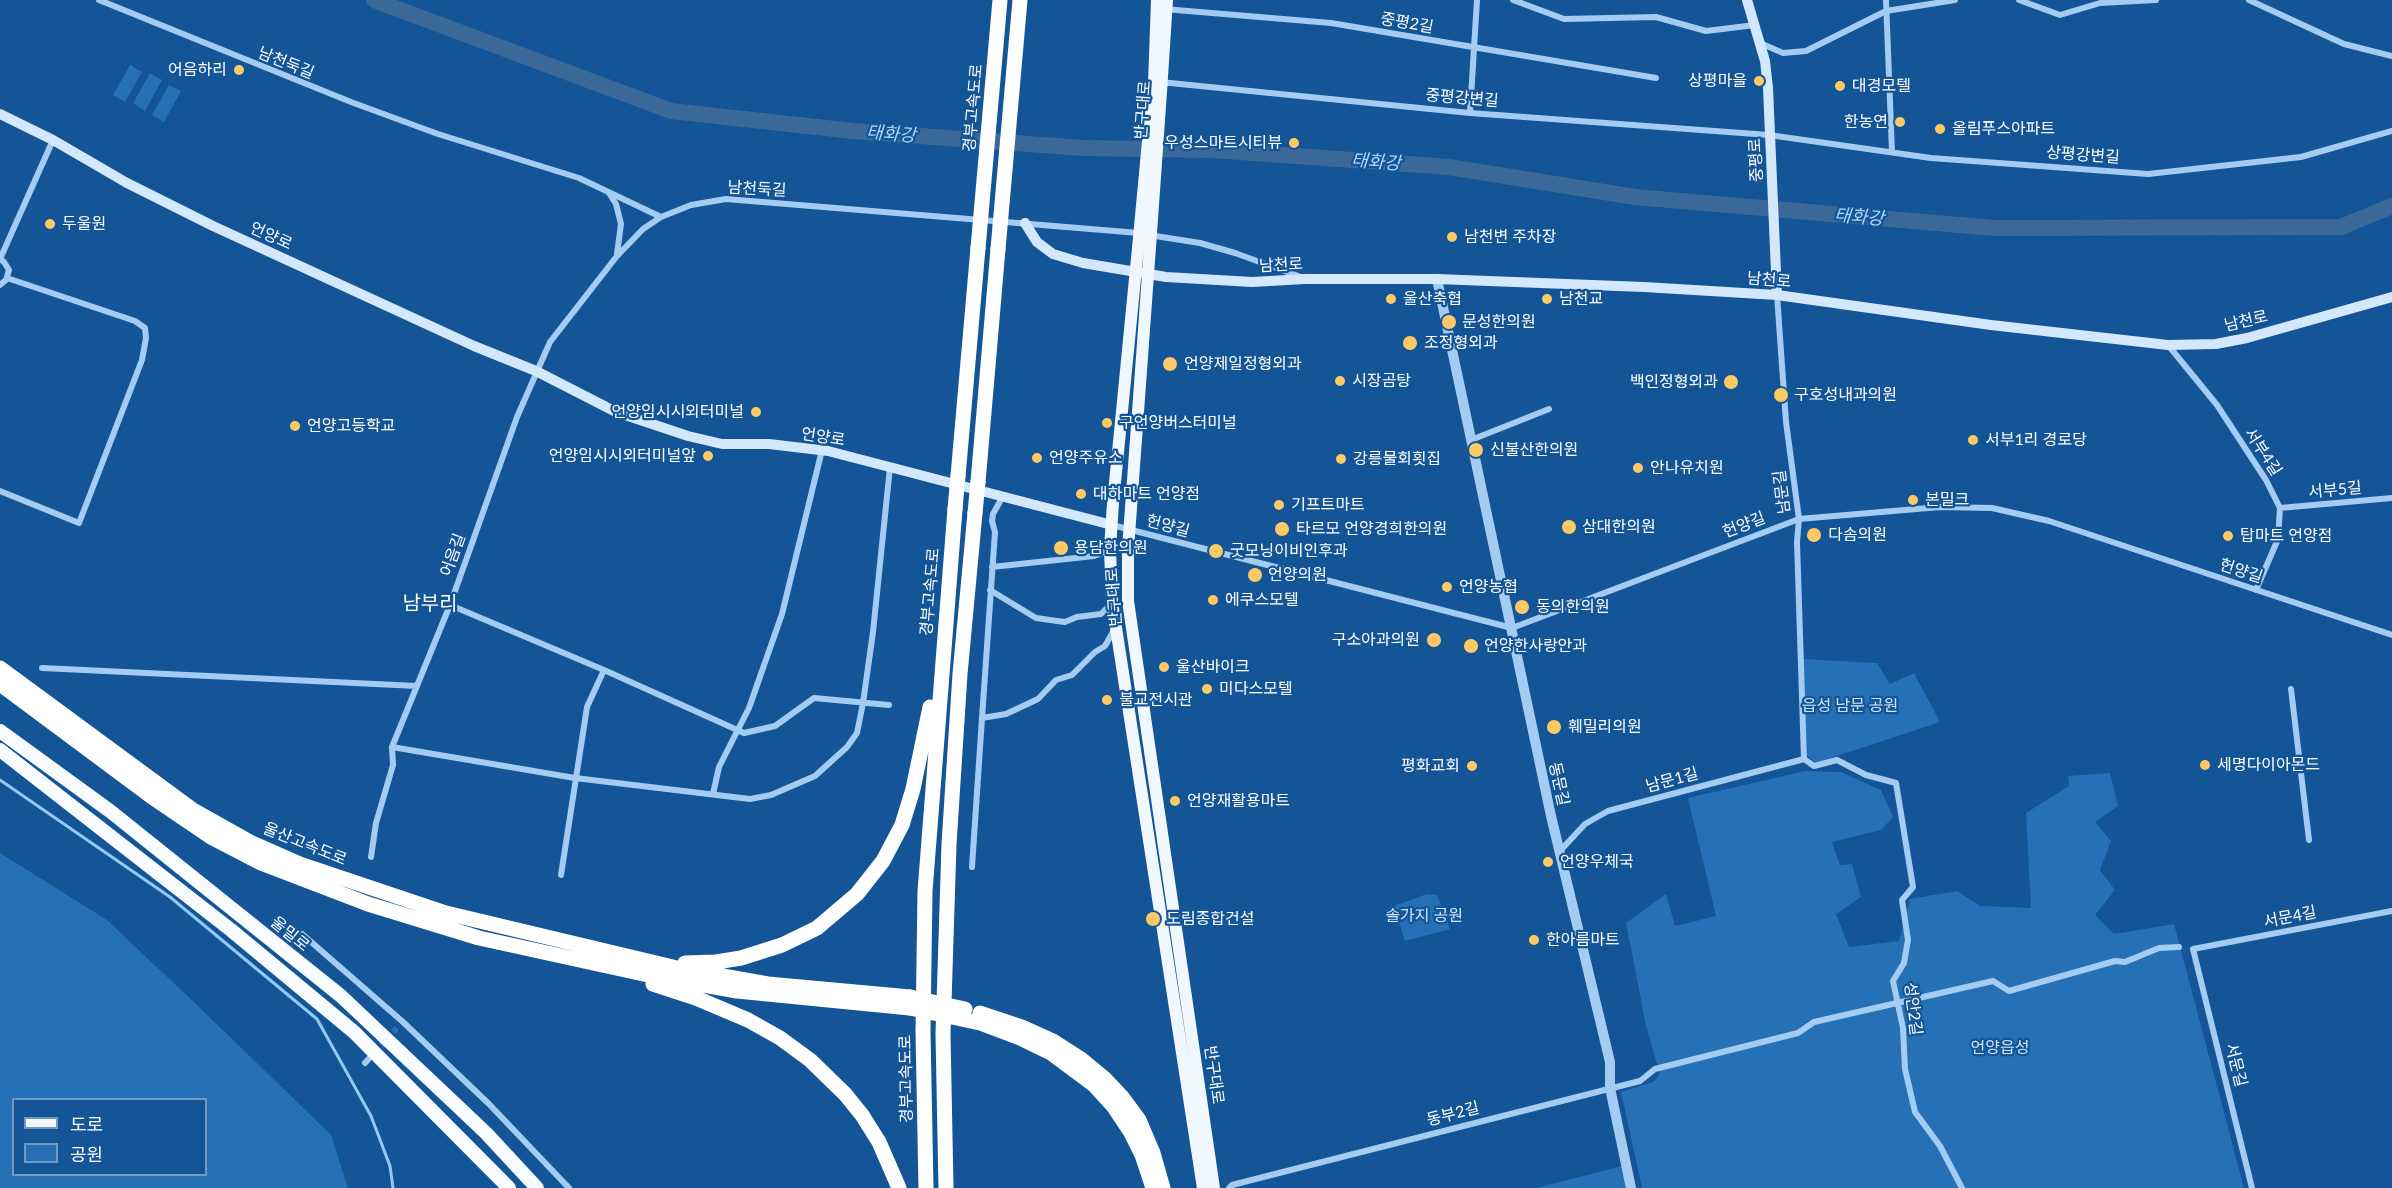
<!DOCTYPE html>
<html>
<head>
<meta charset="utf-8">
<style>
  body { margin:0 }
  #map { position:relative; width:2392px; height:1188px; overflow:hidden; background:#135597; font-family:Lato,"Noto Sans KR",sans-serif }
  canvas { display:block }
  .legend { position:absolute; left:12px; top:1098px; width:195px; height:78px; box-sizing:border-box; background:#135597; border:2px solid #7199c1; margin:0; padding:8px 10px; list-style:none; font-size:18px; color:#fff }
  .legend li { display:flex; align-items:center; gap:12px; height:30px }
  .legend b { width:30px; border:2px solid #7199c1 }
</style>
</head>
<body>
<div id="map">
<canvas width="2392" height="1188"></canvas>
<ul class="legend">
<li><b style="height:8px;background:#f0f7ff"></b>도로</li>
<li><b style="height:16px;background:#2670b6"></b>공원</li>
</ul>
</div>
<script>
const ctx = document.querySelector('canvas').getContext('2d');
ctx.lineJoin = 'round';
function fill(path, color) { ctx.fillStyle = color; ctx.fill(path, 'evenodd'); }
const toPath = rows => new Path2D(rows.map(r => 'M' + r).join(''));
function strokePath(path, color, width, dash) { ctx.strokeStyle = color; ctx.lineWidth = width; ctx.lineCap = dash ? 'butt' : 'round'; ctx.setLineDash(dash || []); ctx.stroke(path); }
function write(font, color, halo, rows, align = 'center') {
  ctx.font = font + ' Lato,"Noto Sans KR",sans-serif'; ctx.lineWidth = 4.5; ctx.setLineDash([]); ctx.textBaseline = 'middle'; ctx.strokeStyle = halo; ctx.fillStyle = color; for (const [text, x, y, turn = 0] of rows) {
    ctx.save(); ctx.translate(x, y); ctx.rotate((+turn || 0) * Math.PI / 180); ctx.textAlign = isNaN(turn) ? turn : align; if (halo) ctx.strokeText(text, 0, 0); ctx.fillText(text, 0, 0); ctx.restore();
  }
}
fill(toPath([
  [130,65,142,72,125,102,113,95],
  [150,73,162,80,145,111,133,103],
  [169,85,181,91,164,122,152,115],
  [1803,659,1877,663,1890,684,1914,673,1940,722,1816,763,1807,755],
  [1805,771,1841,772,1881,790,1893,817,1881,830,1832,842,1840,865,1852,864,1861,897,1836,914,1849,947,1899,941,1910,899,1957,891,1980,906,2031,908,2026,813,2069,786,2068,776,2110,773,2118,806,2095,822,2111,841,2100,870,2115,890,2095,915,2114,934,2174,924,2244,1188,1642,1188,1621,1092,1653,1082,1660,1074,1646,1026,1626,923,1666,894,1675,926,1716,916,1688,798],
  [0,853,107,920,197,1005,331,1135,348,1188,0,1188],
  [14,1100,206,1100,206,1174,14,1174],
  [1427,894,1437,895,1450,929,1405,941,1394,906],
  [1622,1166,1627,1188,1536,1188]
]), '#2670b6');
strokePath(toPath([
  [0,780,170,897,317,1019,371,1116,390,1166,393,1188]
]), '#96c8f6', 3);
strokePath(toPath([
  [374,0,671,111,853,131,1082,148,1212,150,1449,167,1635,197,1994,228,2341,227,2392,206]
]), '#3a6999', 16);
strokePath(toPath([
  [375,1052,397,1028]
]), '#366ea7', 6, [6, 3]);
strokePath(toPath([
  [99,0,351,102,438,134,579,178,661,217,691,205,726,199,1139,233],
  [1513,0,1564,19,1656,17,1706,31,1755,25],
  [1886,0,1892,152],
  [2019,0,2060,15,2100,3,2156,0],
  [2249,0,2344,44,2392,56],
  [1164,9,1331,23,1656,78],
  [1760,43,1783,53,1806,51,1886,11,1955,0],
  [1160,82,1470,113,1769,135,1931,158,2148,174,2301,157,2392,131],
  [1470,113,1477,0],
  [609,193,616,204,621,224,617,254],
  [1149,235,1200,243,1235,253,1301,277],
  [0,259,53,140],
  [0,259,4,262,9,270,6,280,0,285],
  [1777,295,1786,422,1799,519,1797,542,1804,759],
  [2168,345,2217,405,2266,480,2280,508,2278,539,2256,590],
  [1471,440,1549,409],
  [0,491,79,523,142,360,146,338,145,328,135,321,7,278],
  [1003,496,993,514,992,521,995,532,982,718,1006,714,1038,699,1056,680,1072,675,1095,652,1105,646,1114,630],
  [2280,508,2392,498],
  [1112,525,1512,628,1799,519,1940,507,1992,508,2049,521,2392,635],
  [992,567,1094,556,1109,550],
  [990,590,1036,618,1057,621,1065,622,1077,617,1101,614,1112,603],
  [450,605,604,670,744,733,775,726,814,698,889,705],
  [42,668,417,686],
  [2291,689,2309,840],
  [392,747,450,605,517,417,550,342,617,256,643,229,661,217],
  [1804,759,1814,766,1837,760,1866,775,1896,783,1913,887,1902,900,1908,940,1904,963,1893,981,1903,1028,1905,1069,1915,1112,1940,1146,1962,1188],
  [713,794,719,767,749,708,782,614,822,450],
  [1560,851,1585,824,1608,811,1804,759],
  [371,857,376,823,393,765,392,747,575,778,750,799,771,795,815,776,847,747,857,733,863,703,873,632,890,467],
  [972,867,982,718],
  [561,875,587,707,604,670],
  [302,934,403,1022,489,1104,569,1188],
  [365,1063,373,1054],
  [1229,1188,1232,1185,1640,1081,1655,1069,1798,1033,1814,1022,1993,981,2009,991,2115,961,2125,962,2159,948,2179,947],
  [2252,1188,2193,949,2392,911]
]), '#a4ccf3', 6);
strokePath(toPath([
  [1437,279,1551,816,1610,1062,1610,1088,1631,1188]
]), '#a4ccf3', 10);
strokePath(toPath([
  [1747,0,1765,61,1768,88,1777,295],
  [0,114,53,140,127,183,213,226,474,346,536,371,616,412,688,436,722,444,769,444,828,451,1112,525],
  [1025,223,1037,242,1053,254,1083,263,1166,277,1252,282,1305,279,1437,279,1644,287,1777,295,1991,325,2168,345,2216,344,2247,338,2392,297]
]), '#d3e8fd', 10);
strokePath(toPath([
  [1154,84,1157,0],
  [1161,92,1167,0],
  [1150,247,1128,549,1128,601,1214,1188],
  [1138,248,1113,503,1110,549,1112,602,1203,1188]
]), '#f0f7ff', 12);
strokePath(toPath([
  [0,731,110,811,341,996,486,1133,537,1188],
  [0,750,231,930,354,1032,509,1188]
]), '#f8fbff', 14);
strokePath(toPath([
  [958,476,978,248],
  [978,482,998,249],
  [0,668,193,810,250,842,300,864,446,913,677,968,768,984,910,997],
  [0,684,152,797,211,837,261,863,368,904,479,938,648,975,737,991,910,1008],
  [685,963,716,962,741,958,782,945,817,928,857,894,883,861,902,825,913,789,930,707],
  [653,984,696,998,748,1020,780,1038,810,1060,845,1094,862,1115,879,1142,899,1188],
  [980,1013,1022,1027,1053,1041,1081,1059,1104,1078,1122,1097,1139,1120,1153,1153,1163,1188],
  [983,1024,1020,1038,1051,1053,1094,1085,1114,1107,1130,1131,1142,1155,1153,1188],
  [926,1188,923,1031,925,891,955,509],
  [946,1188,943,1034,949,844,960,674,975,513]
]), '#fff', 15);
strokePath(toPath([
  [1150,247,1161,92],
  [1138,248,1153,88]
]), '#f0f7ff', 12);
strokePath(toPath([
  [978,248,1000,0],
  [998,249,1020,0],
  [955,509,958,476],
  [975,513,978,482],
  [910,997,965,1009],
  [910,1008,980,1023]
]), '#fff', 15);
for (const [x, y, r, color] of [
  [239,70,6,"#ffca66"],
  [1759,81,6,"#ffca66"],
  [1840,86,6,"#ffca66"],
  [1900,122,6,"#ffca66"],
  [1940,129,6,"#ffca66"],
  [1294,143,6,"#ffca66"],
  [50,224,6,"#ffca66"],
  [1452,237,6,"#ffca66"],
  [1391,299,6,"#ffca66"],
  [1547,299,6,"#ffca66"],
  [1449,322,8,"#ffca66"],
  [1410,343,8,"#ffca66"],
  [1170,364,8,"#ffca66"],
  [1340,381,6,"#ffca66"],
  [1731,382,8,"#ffca66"],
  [1781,395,8,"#ffca66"],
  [756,412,6,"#ffca66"],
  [1107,423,6,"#ffca66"],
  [295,426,6,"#ffca66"],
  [1973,440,6,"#ffca66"],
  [1476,450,8,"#ffca66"],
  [708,456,6,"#ffca66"],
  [1037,458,6,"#ffca66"],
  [1341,459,6,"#ffca66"],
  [1638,468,6,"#ffca66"],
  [1081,494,6,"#ffca66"],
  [1913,500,6,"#ffca66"],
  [1279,505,6,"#ffca66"],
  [1569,527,8,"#ffca66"],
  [1282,529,8,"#ffca66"],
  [1814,535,8,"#ffca66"],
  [2228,536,6,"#ffca66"],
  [1061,548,8,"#ffca66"],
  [1216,551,8,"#ffca66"],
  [1255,575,8,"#ffca66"],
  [1447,587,6,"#ffca66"],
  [1213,600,6,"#ffca66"],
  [1522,607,8,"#ffca66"],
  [1434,640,8,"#ffca66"],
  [1471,646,8,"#ffca66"],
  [1164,667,6,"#ffca66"],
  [1207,689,6,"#ffca66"],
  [1107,700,6,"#ffca66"],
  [1554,727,8,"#ffca66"],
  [2205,765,6,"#ffca66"],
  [1472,766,6,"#ffca66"],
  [1175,801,6,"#ffca66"],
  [1548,862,6,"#ffca66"],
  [1153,919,8,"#ffca66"],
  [1534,940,6,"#ffca66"]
]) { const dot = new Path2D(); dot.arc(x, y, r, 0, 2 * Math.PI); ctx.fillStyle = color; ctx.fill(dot); strokePath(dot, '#135597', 2); }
write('16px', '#fff', '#135597', [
  ["중평2길",1407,23,10],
  ["남천둑길",286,63,22],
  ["중평강변길",1462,98,5],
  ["경부고속도로",973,108,-85],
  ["반구대로",1143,110,-86],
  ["상평강변길",2083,155,4],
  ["중평로",1756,160,-93],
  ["남천둑길",757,189,3],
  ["언양로",271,236,24],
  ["남천로",1281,265,-3],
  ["남천로",1769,280,5],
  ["남천로",2246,321,-13],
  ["언양로",823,437,9],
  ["서부4길",2263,452,57],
  ["서부5길",2335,490,-5],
  ["남문길",1782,492,-97],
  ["헌양길",1744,525,-21],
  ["헌양길",1168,526,15],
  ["어음길",453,555,-70],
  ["헌양길",2241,571,18],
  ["경부고속도로",930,592,-85],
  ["반구대로",1114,597,-94],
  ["남문1길",1672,780,-15],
  ["동문길",1559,784,78],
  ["울산고속도로",305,844,22],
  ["서문4길",2290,917,-11],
  ["울밀로",290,934,39],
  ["성안2길",1913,1009,83],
  ["서문길",2236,1065,76],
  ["반구대로",1214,1075,82],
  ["경부고속도로",906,1079,-91],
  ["동부2길",1453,1114,-14]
]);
write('16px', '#fff', '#135597', [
  ["어음하리",227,70,"right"],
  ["상평마을",1747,81,"right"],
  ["대경모텔",1852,86],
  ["한농연",1888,122,"right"],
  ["올림푸스아파트",1952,129],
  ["우성스마트시티뷰",1282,143,"right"],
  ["두울원",62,224],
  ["남천변 주차장",1464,237],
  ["울산축협",1403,299],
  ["남천교",1559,299],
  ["문성한의원",1462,322],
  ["조정형외과",1424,343],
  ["언양제일정형외과",1184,364],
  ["시장곰탕",1352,381],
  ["백인정형외과",1718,382,"right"],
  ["구호성내과의원",1794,395],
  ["언양임시시외터미널",744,412,"right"],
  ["구언양버스터미널",1119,423],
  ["언양고등학교",307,426],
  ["서부1리 경로당",1985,440],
  ["신불산한의원",1490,450],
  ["언양임시시외터미널앞",696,456,"right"],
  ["언양주유소",1049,458],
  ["강릉물회횟집",1353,459],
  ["안나유치원",1650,468],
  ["대하마트 언양점",1093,494],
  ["본밀크",1925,500],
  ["기프트마트",1291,505],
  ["삼대한의원",1582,527],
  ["타르모 언양경희한의원",1296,529],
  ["다솜의원",1828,535],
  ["탑마트 언양점",2240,536],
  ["용담한의원",1074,548],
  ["굿모닝이비인후과",1230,551],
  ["언양의원",1268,575],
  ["언양농협",1459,587],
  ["에쿠스모텔",1225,600],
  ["동의한의원",1536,607],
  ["구소아과의원",1420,640,"right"],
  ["언양한사랑안과",1484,646],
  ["울산바이크",1176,667],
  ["미다스모텔",1219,689],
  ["불교전시관",1119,700],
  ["훼밀리의원",1568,727],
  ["세명다이아몬드",2217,765],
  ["평화교회",1460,766,"right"],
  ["언양재활용마트",1187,801],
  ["언양우체국",1560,862],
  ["도림종합건설",1166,919],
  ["한아름마트",1546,940]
], 'left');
write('16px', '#cce5fd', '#135597', [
  ["읍성 남문 공원",1850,706],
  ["솔가지 공원",1424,916],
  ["언양읍성",2000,1048]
]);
write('italic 18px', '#b0d6fa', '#135597', [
  ["태화강",891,134,4],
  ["태화강",1376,162,4],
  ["태화강",1859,217,5]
]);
write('20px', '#fff', '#135597', [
  ["남부리",430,604]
]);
</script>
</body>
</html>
